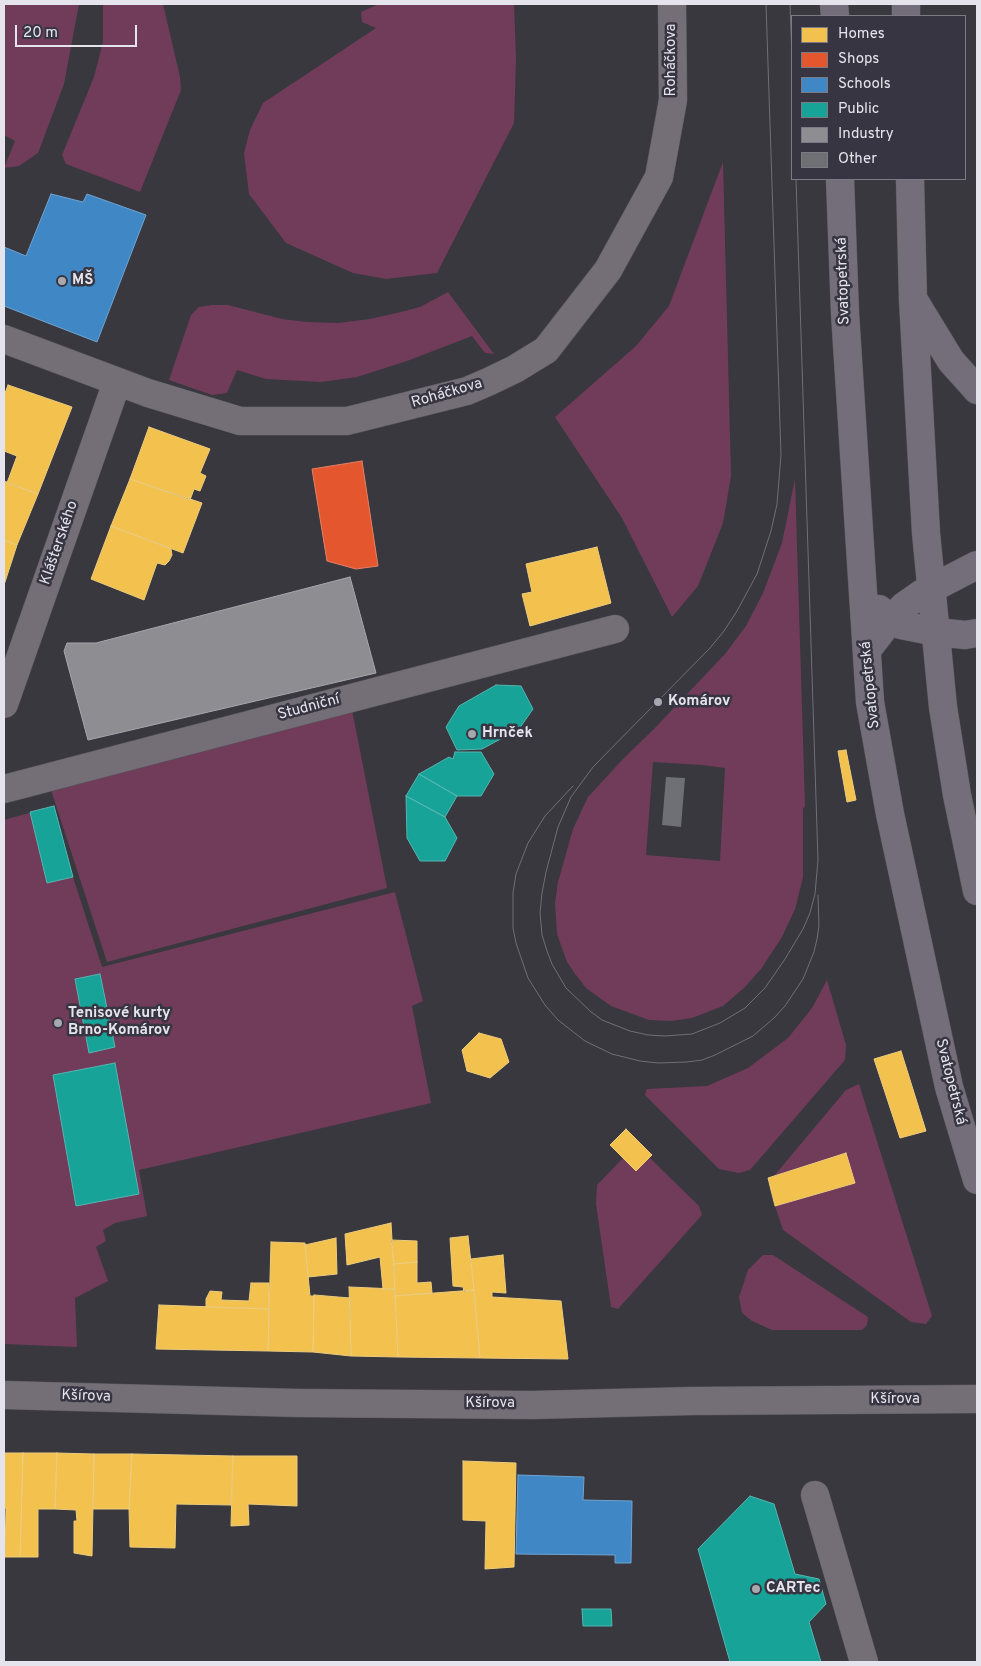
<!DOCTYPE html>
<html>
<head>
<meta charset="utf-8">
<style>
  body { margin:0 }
  #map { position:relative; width:981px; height:1666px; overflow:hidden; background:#38383e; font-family:Overpass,sans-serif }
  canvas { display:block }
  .frame { position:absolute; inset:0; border:5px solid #e5e4ec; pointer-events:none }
  .legend { position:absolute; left:791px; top:15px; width:175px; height:165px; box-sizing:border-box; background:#363541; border:1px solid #7c7b85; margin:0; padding:6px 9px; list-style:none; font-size:15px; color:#e5e4ec }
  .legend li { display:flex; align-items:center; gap:10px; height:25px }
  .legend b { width:25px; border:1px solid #7c7b85 }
  .scale { position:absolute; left:15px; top:25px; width:122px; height:22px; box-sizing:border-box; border:2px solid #e5e4ec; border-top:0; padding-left:6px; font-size:15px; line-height:18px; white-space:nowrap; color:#e5e4ec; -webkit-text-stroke:4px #363541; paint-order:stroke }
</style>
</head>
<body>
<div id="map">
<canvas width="981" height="1666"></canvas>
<div class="frame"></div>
<ul class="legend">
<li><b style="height:14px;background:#f2c14e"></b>Homes</li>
<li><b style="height:14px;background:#e4572e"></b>Shops</li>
<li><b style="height:14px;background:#3f88c5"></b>Schools</li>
<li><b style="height:14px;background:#17a398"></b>Public</li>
<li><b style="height:14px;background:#8d8d92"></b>Industry</li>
<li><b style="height:14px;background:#6e7074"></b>Other</li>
</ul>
<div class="scale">20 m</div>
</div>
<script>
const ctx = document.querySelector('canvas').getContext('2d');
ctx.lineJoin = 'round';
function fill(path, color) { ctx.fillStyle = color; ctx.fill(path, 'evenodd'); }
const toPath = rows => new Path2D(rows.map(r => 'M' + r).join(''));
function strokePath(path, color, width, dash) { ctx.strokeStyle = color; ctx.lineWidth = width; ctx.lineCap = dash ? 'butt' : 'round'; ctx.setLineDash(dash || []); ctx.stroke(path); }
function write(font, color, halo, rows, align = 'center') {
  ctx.font = font + ' Overpass,sans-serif'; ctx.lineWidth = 5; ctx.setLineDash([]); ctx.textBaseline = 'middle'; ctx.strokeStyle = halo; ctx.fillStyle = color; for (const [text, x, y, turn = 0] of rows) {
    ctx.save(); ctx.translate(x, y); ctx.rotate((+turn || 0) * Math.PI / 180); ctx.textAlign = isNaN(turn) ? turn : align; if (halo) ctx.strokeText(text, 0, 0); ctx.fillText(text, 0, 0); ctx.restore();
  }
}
fill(toPath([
  [4,4,79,4,64,84,38,153,19,166,4,168,15,141,4,135],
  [103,4,163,4,180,77,181,90,140,192,66,164,62,155,94,77,103,42],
  [379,4,514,4,516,58,514,123,437,273,386,279,353,273,286,243,249,194,244,153,250,130,263,103,376,28,362,22,361,12],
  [723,162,731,476,723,523,698,586,672,617,622,518,555,417,636,346,669,306],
  [448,292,494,354,485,353,472,336,407,361,357,377,321,382,266,379,237,370,227,393,212,395,169,380,191,315,199,307,212,305,228,305,282,319,307,322,338,323,370,319,401,312,420,307],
  [795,479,805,806,803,809,803,877,795,909,782,937,761,969,744,988,723,1006,692,1018,671,1021,649,1020,611,1006,586,988,576,975,567,962,557,934,555,903,558,882,573,829,588,797,623,759,654,729,725,654,746,626,763,593,782,543],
  [653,762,702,765,725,768,720,861,646,855],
  [352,710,387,888,107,962,50,787],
  [54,806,73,877,102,967,395,892,423,1001,412,1006,431,1103,139,1170,147,1216,115,1223,103,1230,106,1241,96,1247,108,1281,75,1298,77,1347,4,1344,4,820],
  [827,980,846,1045,845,1060,750,1170,739,1173,719,1169,645,1095,647,1089,707,1086,748,1068,788,1038,812,1008],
  [859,1084,932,1316,926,1324,911,1322,783,1230,775,1206,855,1183,846,1153,774,1176,846,1090],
  [623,1158,636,1171,650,1158,699,1206,702,1215,618,1309,611,1307,596,1204,597,1185],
  [763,1255,773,1255,868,1317,867,1325,862,1330,772,1330,752,1321,742,1313,739,1297,748,1270]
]), '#713c5a');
const homes = toPath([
  [8,385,72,407,38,494,7,483,17,456,4,451,4,396,8,385],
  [149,427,210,449,200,473,206,476,200,491,194,489,190,500,130,479,149,427],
  [130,479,202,503,183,553,111,526,130,479],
  [4,481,38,494,17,545,4,540,4,481],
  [111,526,171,549,172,555,169,561,165,565,157,563,144,600,91,579,111,526],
  [4,540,17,545,4,585,4,540],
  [597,547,611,603,530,626,522,594,532,592,526,564,597,547],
  [846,750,856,800,847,802,838,751,846,750],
  [479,1033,501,1039,509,1062,490,1078,467,1071,462,1050,479,1033],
  [901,1051,926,1131,900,1138,874,1059,901,1051],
  [626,1129,652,1155,636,1171,610,1145,626,1129],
  [846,1153,855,1183,775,1206,768,1178,846,1153],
  [391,1223,395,1289,383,1289,380,1257,347,1265,345,1234,391,1223],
  [468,1236,474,1290,464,1292,463,1287,453,1286,450,1238,468,1236],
  [336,1238,337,1274,308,1277,305,1245,336,1238],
  [391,1240,417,1241,417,1262,394,1264,391,1240],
  [271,1242,305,1243,310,1296,314,1296,313,1352,268,1351,271,1242],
  [503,1255,506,1293,492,1292,492,1297,561,1301,568,1359,480,1358,471,1259,503,1255],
  [417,1262,417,1283,431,1282,432,1293,395,1296,394,1264,417,1262],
  [251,1283,269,1283,269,1309,206,1307,206,1299,210,1291,222,1292,221,1300,249,1301,251,1283],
  [349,1287,395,1289,398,1357,351,1356,349,1287],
  [474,1290,480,1358,398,1357,395,1296,474,1290],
  [314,1295,350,1298,351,1356,313,1352,314,1295],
  [159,1305,269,1309,268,1351,156,1349,159,1305],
  [4,1453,23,1453,20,1557,5,1557,6,1508,4,1508,4,1453],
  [23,1453,57,1453,55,1509,38,1509,38,1557,20,1557,23,1453],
  [57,1453,94,1454,92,1556,74,1553,74,1521,77,1521,76,1510,55,1509,57,1453],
  [94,1454,132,1454,129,1509,93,1509,94,1454],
  [132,1454,233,1456,231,1505,176,1504,175,1548,130,1547,129,1509,132,1454],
  [233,1456,297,1456,297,1506,248,1504,249,1525,231,1526,233,1456],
  [463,1461,516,1463,514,1567,485,1569,486,1521,463,1520,463,1461]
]);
fill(homes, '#f2c14e');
strokePath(homes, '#eecc7d', 1);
const shops = toPath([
  [362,461,378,566,356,569,327,561,312,469,362,461]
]);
fill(shops, '#e4572e');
strokePath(shops, '#e48167', 1);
const schools = toPath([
  [51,194,83,202,87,194,146,215,97,342,4,306,4,247,26,256,51,194],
  [518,1475,584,1477,583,1500,632,1501,631,1563,615,1563,615,1555,516,1554,518,1475]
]);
fill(schools, '#3f88c5');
strokePath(schools, '#71a4d1', 1);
const public = toPath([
  [496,685,521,686,533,709,519,729,482,749,457,750,446,727,459,706,496,685],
  [455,752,481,752,494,774,481,796,457,796,419,774,449,757,453,759,455,752],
  [419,774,457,796,445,817,406,796,419,774],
  [406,796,445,817,457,838,445,861,420,861,407,838,406,796],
  [54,806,73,877,47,883,30,812,54,806],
  [100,974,115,1047,89,1053,75,979,100,974],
  [115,1063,139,1194,76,1206,53,1075,115,1063],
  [750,1496,774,1504,795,1574,819,1579,826,1604,809,1622,821,1662,730,1662,698,1549,750,1496],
  [582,1609,611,1609,612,1626,583,1626,582,1609]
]);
fill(public, '#17a398');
strokePath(public, '#55b6b1', 1);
const industry = toPath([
  [350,577,376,673,88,740,64,651,67,643,96,643,350,577]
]);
fill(industry, '#8d8d92');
strokePath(industry, '#a7a7ad', 1);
fill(toPath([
  [666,777,685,778,681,827,662,825]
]), '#6e7074');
const minor = toPath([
  [4,339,148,393,240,421,347,421,467,391,488,382,515,369,546,350,608,270,659,177,673,100,672,4],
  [4,704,117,382],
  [4,789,615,629],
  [4,1395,298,1403,533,1405,692,1401,977,1399],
  [815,1495,864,1662]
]);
const major = toPath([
  [834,4,835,16],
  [906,4,906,16],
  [840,179,845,313,870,702,890,814,949,1087,977,1180],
  [910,179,913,300,926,533,943,707,957,795,977,891],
  [915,302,951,361,977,390],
  [879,609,891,619,901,625,936,632,965,635,977,633],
  [867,650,891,619,904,606,921,594,977,565]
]);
strokePath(minor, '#555459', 29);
strokePath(major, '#555459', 29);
strokePath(minor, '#746e77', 28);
strokePath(major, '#746e7a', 28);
strokePath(toPath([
  [766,4,781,455,777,504,771,531,757,574,737,611,724,631,710,648,593,767,571,797,558,827,546,872,542,893,540,913,542,935,547,951,552,964,566,988,590,1011,602,1020,630,1031,648,1035,665,1036,692,1034,720,1023,745,1008,765,988,785,959,803,929,810,913,815,894,818,860,796,179],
  [790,4,792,59],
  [573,786,545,816,528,843,516,874,513,893,513,928,516,943,528,978,545,1005,558,1020,585,1041,612,1054,640,1061,658,1063,687,1062,702,1060,715,1055,753,1036,774,1018,785,1006,803,979,814,952,817,939,819,926,818,895]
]), '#726f76', 1);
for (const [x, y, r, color] of [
  [62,281,5,"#a8a8af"],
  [658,702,5,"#a8a8af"],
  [472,734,5,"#a8a8af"],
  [58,1023,5,"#a8a8af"],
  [756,1589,5,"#a8a8af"]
]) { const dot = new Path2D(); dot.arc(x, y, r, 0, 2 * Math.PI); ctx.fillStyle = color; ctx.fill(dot); strokePath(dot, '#363541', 2); }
write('15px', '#e5e4ec', '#363541', [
  ["Roháčkova",672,60,-90],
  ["Svatopetrská",844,281,-92],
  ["Roháčkova",447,394,-16],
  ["Klášterského",60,543,-71],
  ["Svatopetrská",871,685,-96],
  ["Studniční",309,708,-15],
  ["Svatopetrská",950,1082,76],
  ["Kšírova",86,1397,2],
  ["Kšírova",895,1400],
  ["Kšírova",490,1404]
]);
write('bold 15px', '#e5e4ec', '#363541', [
  ["MŠ",72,281],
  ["Komárov",668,702],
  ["Hrnček",482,734],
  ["Tenisové kurty",68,1014],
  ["Brno-Komárov",68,1031],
  ["CARTec",766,1589]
], 'left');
</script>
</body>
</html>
